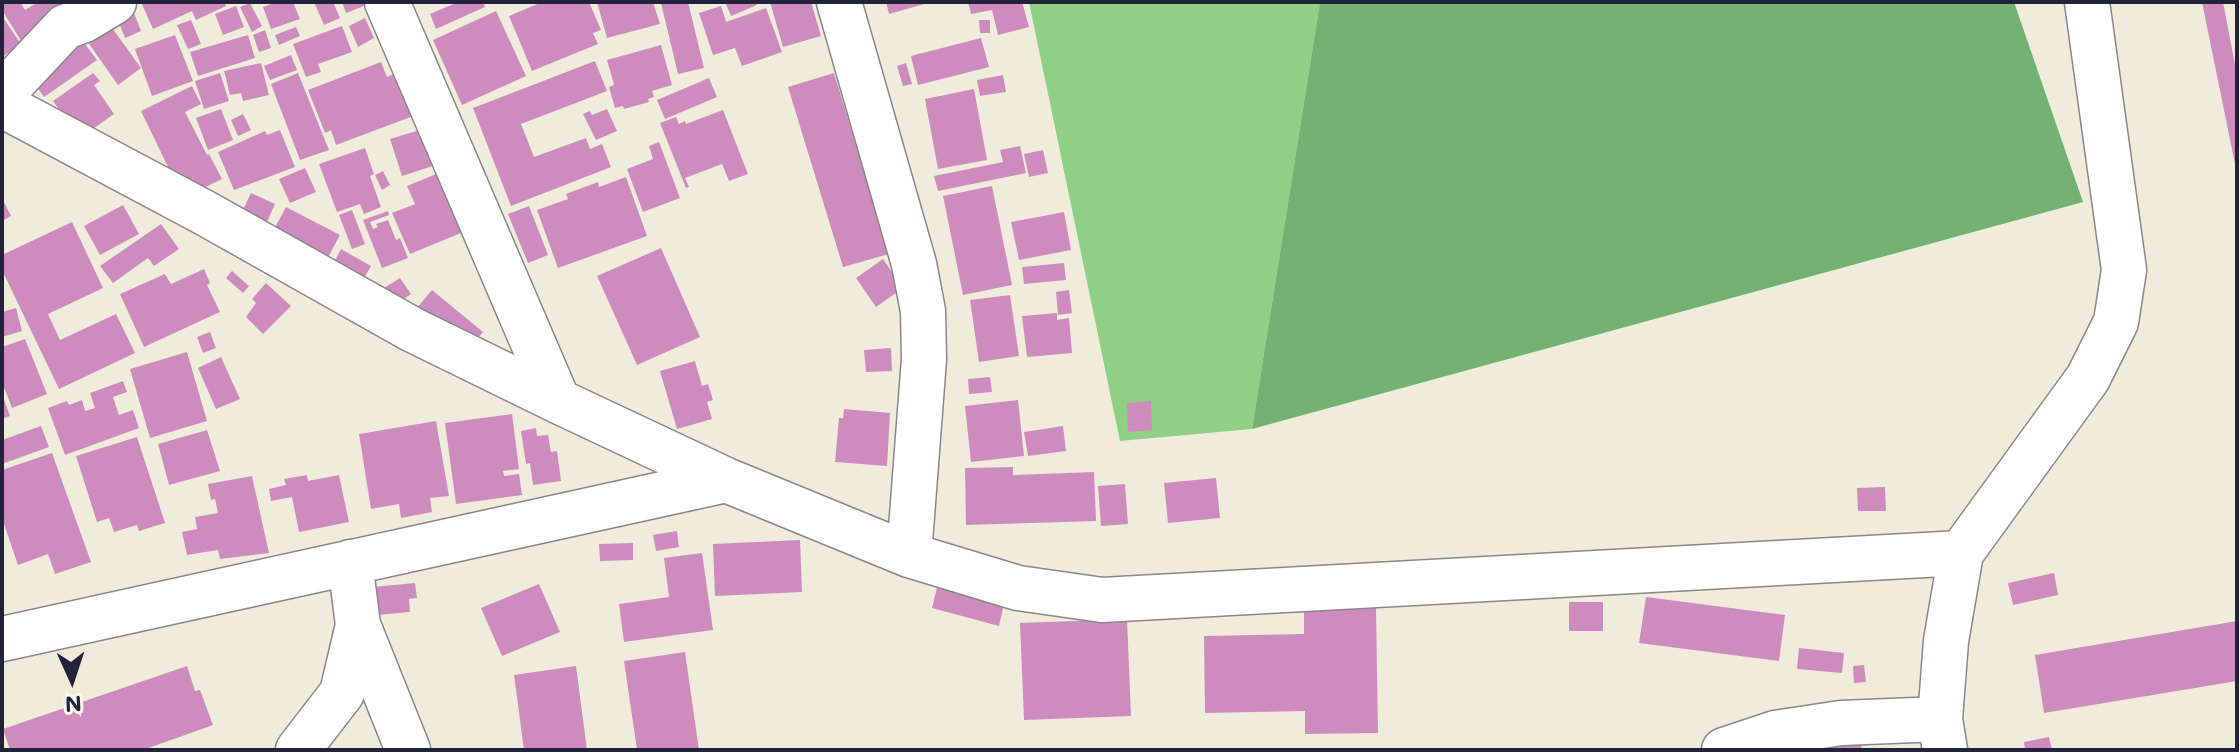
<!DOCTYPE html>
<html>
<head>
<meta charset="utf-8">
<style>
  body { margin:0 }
  #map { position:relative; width:2239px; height:752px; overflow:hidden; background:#f0ecdb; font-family:Mali,sans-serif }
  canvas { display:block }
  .frame { position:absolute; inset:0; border:4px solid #22223b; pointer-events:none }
  .north { position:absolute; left:32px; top:640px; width:80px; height:80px; -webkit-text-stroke:6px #f6f6f2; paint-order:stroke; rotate:177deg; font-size:22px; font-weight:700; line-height:32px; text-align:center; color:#22223b }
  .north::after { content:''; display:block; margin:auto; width:28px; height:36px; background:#22223b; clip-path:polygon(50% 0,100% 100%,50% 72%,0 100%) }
</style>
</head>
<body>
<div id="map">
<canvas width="2239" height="752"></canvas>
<div class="frame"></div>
<div class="north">N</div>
</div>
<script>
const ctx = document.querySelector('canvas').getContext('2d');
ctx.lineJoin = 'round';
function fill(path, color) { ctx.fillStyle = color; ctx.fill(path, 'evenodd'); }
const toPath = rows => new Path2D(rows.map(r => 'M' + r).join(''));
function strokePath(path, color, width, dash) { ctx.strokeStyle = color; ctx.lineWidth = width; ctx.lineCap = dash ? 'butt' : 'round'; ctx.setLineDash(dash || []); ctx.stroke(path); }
fill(toPath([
  [1029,2,1320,2,1252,429,1120,441]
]), '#8fcf86');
fill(toPath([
  [1320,2,2014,2,2083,202,1252,429]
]), '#73b273');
fill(toPath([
  [2,2,20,2,25,10,38,2,77,2,23,44,2,10],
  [141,2,225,2,226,6,196,20,192,11,153,29],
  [277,2,293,2,300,19,271,29,263,7],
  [314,2,333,2,340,18,324,25],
  [342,2,374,2,346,13],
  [458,2,483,2,485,7,436,29,430,14],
  [542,2,589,2,601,30,593,33,598,44,532,71,509,16],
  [597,2,653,2,660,24,607,38],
  [688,2,704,68,678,74,661,3],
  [725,2,756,2,757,5,731,16],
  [770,2,811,2,821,36,783,47],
  [886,2,928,2,928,3,889,14],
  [968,2,1022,2,1029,27,998,35,992,10,971,14],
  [2202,2,2223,2,2237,75,2237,174],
  [250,3,262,26,252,32,240,7],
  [236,6,244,27,223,35,215,14],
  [721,6,726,22,766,8,782,52,742,66,735,48,713,55,699,13],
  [132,8,141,31,125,38,116,15],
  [496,11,526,76,462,105,433,40],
  [2,16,21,44,2,57],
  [365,18,374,38,358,47,349,26],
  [191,20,201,44,188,49,177,25],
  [979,20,990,20,990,33,980,33],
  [110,25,141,68,118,85,87,41],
  [342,26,352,52,318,64,321,72,306,77,293,44],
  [296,27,300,36,279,45,275,35],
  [265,30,271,48,259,52,253,35],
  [175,35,193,81,152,96,135,49],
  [248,35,255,58,198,76,190,52],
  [981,38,989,67,918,85,911,56],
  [82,40,97,60,44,97,30,77],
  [661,45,672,85,652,91,654,97,648,99,649,102,624,109,623,106,615,108,609,87,614,85,607,60],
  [291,55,297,70,270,80,264,66],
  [595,61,607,91,521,124,534,157,586,138,590,149,602,144,611,167,511,206,473,108],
  [381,62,387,77,407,68,424,112,336,145,331,130,325,133,308,90],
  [261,63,269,95,243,101,241,93,230,95,224,71],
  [906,63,912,84,903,86,897,66],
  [93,73,100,81,94,85,114,114,80,138,53,101],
  [220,73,229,101,204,109,195,81],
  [298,73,329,150,300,160,271,84],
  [834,73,889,254,843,267,788,87],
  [1003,75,1006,92,980,96,977,80],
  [709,78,717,97,665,119,657,100],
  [192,86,201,104,185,112,207,155,209,154,222,179,183,198,141,111],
  [974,89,987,160,938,169,925,99],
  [221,109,233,140,208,150,196,118],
  [607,109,617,131,596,140,583,114,590,111,592,115],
  [723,110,748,174,729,181,722,164,685,178,689,187,686,188,660,123,676,117,679,124,685,121,686,124],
  [243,114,251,130,238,136,231,120],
  [433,126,445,162,402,176,390,139],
  [280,130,295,167,234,190,218,152,265,131,267,135],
  [659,142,680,198,643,212,627,169,653,159,649,146],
  [1020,146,1026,173,938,191,934,176,1003,162,1000,150],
  [365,148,374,174,370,176,381,207,364,214,360,204,337,212,319,164],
  [1043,150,1048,173,1029,177,1024,154],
  [305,168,316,192,290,203,279,179],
  [448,169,473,228,410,254,392,213,415,204,407,186],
  [383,171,390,185,382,190,375,175],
  [626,177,647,236,558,268,537,210,568,199,566,194,598,182,599,187],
  [992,186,1012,285,963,295,943,196],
  [251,193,275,204,263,231,238,220],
  [2,198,11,216,2,221],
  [123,205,139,234,100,255,84,226],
  [529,206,548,255,528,263,508,214],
  [286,207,340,235,325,263,271,235],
  [352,210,365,244,352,249,339,215],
  [388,211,389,215,370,222,373,229,378,227,376,224,388,220,396,240,400,238,408,258,382,268,363,220],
  [1064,212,1071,250,1019,260,1011,222],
  [72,222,103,288,48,314,60,340,116,314,135,353,59,389,2,270,2,255],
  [161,224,179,249,154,266,148,258,113,283,100,266],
  [661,248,700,337,637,365,597,276],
  [341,249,371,266,361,283,332,266],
  [883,259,903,288,876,307,856,278],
  [1064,263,1066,280,1024,284,1022,267],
  [204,269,210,283,207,285,220,312,144,347,120,294,165,274,171,284],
  [232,271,249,286,243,293,226,278],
  [400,278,411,294,391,308,379,291],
  [266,283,291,306,263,334,246,317,256,303,252,299],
  [432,290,483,332,467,351,416,309],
  [1069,290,1072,313,1058,315,1056,292],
  [1010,295,1019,356,979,362,970,300],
  [16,308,22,331,2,337,2,312],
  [1057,313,1057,320,1069,318,1072,353,1027,357,1022,316],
  [210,332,216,348,203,353,197,337],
  [25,339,47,394,12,408,2,382,2,347],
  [891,348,892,371,866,372,864,350],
  [187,352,207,421,150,438,130,369],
  [221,357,240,399,216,409,198,368],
  [695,361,702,386,708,384,713,400,707,402,712,419,677,429,660,371],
  [990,377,992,392,969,394,968,379],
  [123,381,127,392,113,397,119,415,133,410,139,428,65,455,48,408,67,401,69,405,82,400,85,411,95,408,90,393],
  [2,394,10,416,2,419],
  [1018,400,1024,456,971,462,965,406],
  [1151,401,1152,430,1128,432,1127,403],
  [844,409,890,413,887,466,835,462,839,418,843,418],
  [512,414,519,469,503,471,504,476,519,474,522,495,456,504,445,423],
  [436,421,449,496,430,498,432,512,401,518,399,504,371,509,359,434],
  [41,426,49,447,2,464,2,440],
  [1063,426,1066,451,1028,456,1024,432],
  [536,428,537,436,548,435,551,452,557,451,561,481,533,485,530,463,526,464,521,431],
  [207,430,220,471,169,485,158,444],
  [137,437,165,523,139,531,137,525,114,532,109,518,97,522,76,456],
  [52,453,91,562,55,574,48,554,18,565,2,518,2,470],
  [1013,467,1013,475,1094,472,1096,521,966,525,965,468],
  [307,475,308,481,339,475,349,522,299,532,292,497,271,501,269,489,286,485,284,479],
  [252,476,269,553,220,559,218,550,187,555,182,532,197,529,195,517,218,513,215,499,211,500,208,484],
  [1216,478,1220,518,1168,523,1164,483],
  [1125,484,1128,524,1101,526,1098,486],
  [1885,487,1886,511,1858,511,1857,488],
  [677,531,679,547,656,551,653,535],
  [800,540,802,592,715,596,713,544],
  [633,543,633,560,600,561,599,544],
  [702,553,713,630,624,642,619,604,669,597,664,558],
  [2054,573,2058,595,2013,605,2008,583],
  [415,583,417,598,409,599,410,612,377,615,373,587],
  [539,584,560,632,502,656,481,608],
  [937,587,1004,604,999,626,932,608],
  [1646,597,1785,615,1779,661,1639,643],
  [1569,602,1603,602,1603,631,1569,631],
  [1376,608,1378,733,1305,734,1305,711,1205,713,1204,636,1304,634,1304,610],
  [1127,619,1131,716,1024,720,1020,623],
  [2237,621,2237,681,2044,713,2035,655],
  [1799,648,1844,653,1842,673,1797,669],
  [685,652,699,750,637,750,624,661],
  [1864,665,1866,682,1854,683,1853,666],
  [187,666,195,691,200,690,213,725,143,750,10,750,3,729],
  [576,666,587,750,524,750,514,675],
  [2049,737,2052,750,2025,750,2024,742],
  [1860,740,1862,750,1833,750,1832,745]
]), '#ce8cbe');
const minor = toPath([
  [387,2,558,401],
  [839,2,914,264,923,311,924,359,909,555],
  [2,94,65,27,84,20,114,2],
  [2,105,205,213,413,330,558,401,726,480,909,555,1018,588,1102,600,1961,553],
  [358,625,408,750],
  [2,639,726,480],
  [298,750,342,693,358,625,350,562],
  [1724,750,1775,733,1841,723,1940,719],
  [1945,750,1940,719,1946,641,1961,553,2088,378,2116,322,2124,270,2087,2]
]);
strokePath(minor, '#89878b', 47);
strokePath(minor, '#fff', 44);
</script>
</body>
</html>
